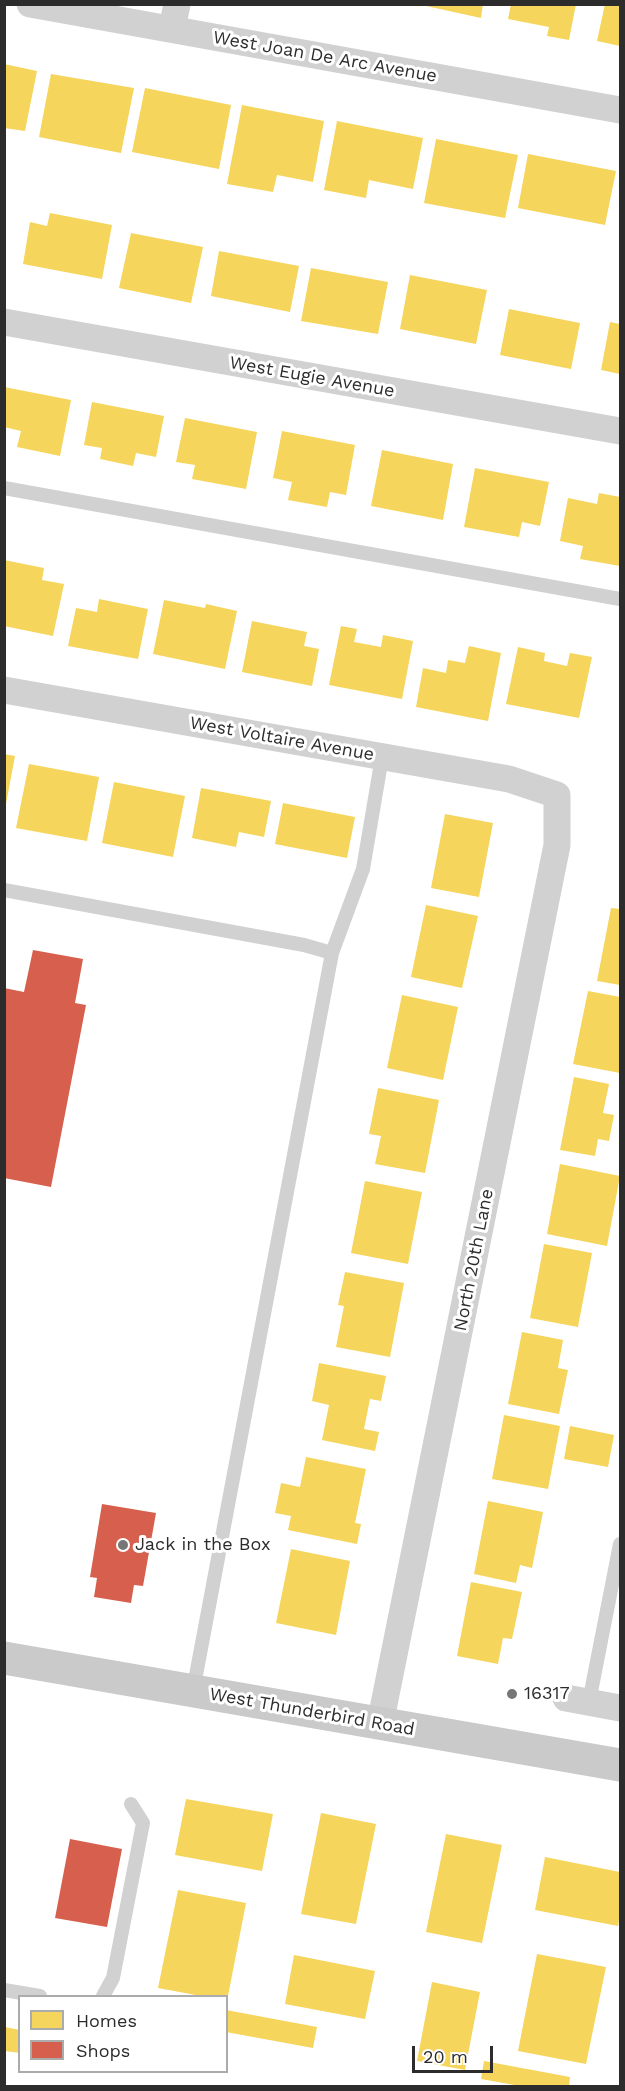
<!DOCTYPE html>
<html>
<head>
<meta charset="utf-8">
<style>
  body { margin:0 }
  #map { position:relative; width:625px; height:2091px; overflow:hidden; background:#fff; font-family:"Work Sans",sans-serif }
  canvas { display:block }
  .frame { position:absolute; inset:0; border:6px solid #2c2c2c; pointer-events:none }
  .legend { position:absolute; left:18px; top:1995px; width:210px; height:78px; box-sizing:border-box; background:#fff; border:2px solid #ababab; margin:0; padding:8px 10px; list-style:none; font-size:18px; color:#2c2c2c }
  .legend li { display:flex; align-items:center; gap:12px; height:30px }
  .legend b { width:30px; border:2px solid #ababab }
  .scale { position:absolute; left:412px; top:2046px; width:81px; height:27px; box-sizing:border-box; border:3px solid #2c2c2c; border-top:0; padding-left:8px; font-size:18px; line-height:21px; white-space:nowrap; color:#2c2c2c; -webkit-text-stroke:4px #fff; paint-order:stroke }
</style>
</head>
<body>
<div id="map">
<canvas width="625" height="2091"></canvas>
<div class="frame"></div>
<ul class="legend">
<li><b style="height:16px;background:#f6d55c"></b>Homes</li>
<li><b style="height:16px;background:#d6604d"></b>Shops</li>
</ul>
<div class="scale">20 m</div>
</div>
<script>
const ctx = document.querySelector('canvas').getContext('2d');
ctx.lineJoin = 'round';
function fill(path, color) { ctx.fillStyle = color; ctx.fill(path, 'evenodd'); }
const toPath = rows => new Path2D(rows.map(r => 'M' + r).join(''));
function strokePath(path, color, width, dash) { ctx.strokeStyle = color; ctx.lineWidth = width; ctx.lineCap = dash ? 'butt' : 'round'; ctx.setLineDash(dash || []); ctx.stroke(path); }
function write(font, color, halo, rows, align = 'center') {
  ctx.font = font + ' "Work Sans",sans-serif'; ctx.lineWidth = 6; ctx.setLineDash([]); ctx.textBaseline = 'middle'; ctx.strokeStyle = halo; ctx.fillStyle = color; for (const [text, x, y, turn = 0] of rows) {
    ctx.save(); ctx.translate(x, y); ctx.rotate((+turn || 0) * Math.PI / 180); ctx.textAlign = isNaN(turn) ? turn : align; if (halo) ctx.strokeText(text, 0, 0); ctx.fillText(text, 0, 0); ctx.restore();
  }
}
fill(toPath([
  [417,4,483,4,481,18],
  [511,4,576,4,569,40,547,36,549,27,508,19],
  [605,4,620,4,620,46,597,41],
  [4,64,37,71,25,131,4,128],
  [51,74,134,88,121,153,39,137],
  [145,88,231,105,219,169,132,152],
  [242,105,324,121,313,182,277,175,273,192,227,184],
  [337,121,423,138,413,189,369,180,366,198,324,190],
  [436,139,518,155,505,218,424,203],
  [528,154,616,171,605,225,518,208],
  [50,213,112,225,102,279,23,264,30,222,47,226],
  [131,233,203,247,191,303,119,288],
  [219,251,299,266,290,312,211,296],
  [311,268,388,282,378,334,301,321],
  [410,275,487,290,476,344,400,329],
  [509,309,580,323,571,369,500,355],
  [610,322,620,324,620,374,601,370],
  [4,387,71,400,60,456,17,447,21,431,4,427],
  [92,402,164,416,156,457,136,453,133,466,100,459,102,448,84,445],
  [185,418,257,432,246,489,192,479,195,465,176,462],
  [282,431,355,445,346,495,330,492,327,507,288,500,292,482,273,478],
  [382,450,453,464,443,520,371,506],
  [475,468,549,482,540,526,522,522,519,537,464,527],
  [599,493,620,497,620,566,580,559,583,546,560,541,568,498,597,504],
  [4,560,44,568,42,580,64,584,53,636,4,626],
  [99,599,148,609,138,659,68,646,76,608,97,612],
  [164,600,205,608,206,604,237,611,225,669,153,654],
  [252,621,307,632,304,646,319,649,312,686,242,672],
  [341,626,357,629,354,642,381,647,383,635,413,641,402,699,329,685],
  [469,646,501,653,488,721,416,707,423,668,446,673,448,660,465,663],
  [518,647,545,653,544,661,567,666,570,653,592,657,579,718,506,704],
  [4,754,15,756,6,804,4,804],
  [29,764,99,777,87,841,16,828],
  [114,782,185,796,173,857,102,843],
  [201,788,271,801,264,837,239,832,236,847,192,838],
  [283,803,355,817,347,858,275,844],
  [445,814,493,823,479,897,431,888],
  [426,905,478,916,462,988,411,977],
  [611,908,620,909,620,985,597,981],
  [588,991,620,997,620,1073,573,1064],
  [402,995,458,1007,443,1080,387,1068],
  [574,1077,609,1084,603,1113,614,1115,609,1141,598,1139,595,1156,560,1150],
  [378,1088,439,1100,425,1173,375,1164,381,1136,369,1134],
  [560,1164,620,1176,607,1246,547,1234],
  [365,1181,422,1192,408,1264,351,1253],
  [544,1244,592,1253,578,1327,530,1318],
  [345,1272,404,1283,390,1357,336,1347,344,1306,338,1305],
  [522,1332,563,1340,558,1368,568,1370,559,1414,508,1404],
  [319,1363,386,1376,381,1401,370,1399,364,1429,379,1432,375,1451,322,1440,329,1405,312,1401],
  [504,1415,560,1426,548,1489,492,1479],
  [570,1426,614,1435,608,1467,564,1459],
  [306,1457,366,1469,355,1523,361,1524,357,1544,288,1530,291,1516,275,1513,281,1483,300,1487],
  [488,1501,543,1512,532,1568,520,1565,516,1583,474,1574],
  [291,1549,350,1561,336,1635,276,1623],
  [471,1582,522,1592,512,1639,503,1638,498,1664,457,1656],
  [186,1799,273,1814,262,1871,175,1855],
  [321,1813,376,1824,356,1924,301,1914],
  [446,1834,502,1845,482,1943,426,1932],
  [545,1857,620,1872,620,1914,618,1926,535,1910],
  [178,1890,246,1903,228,1996,201,1996,158,1988],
  [537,1954,606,1967,586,2064,518,2051],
  [294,1955,375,1971,365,2019,285,2004],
  [432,1982,480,1992,465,2070,417,2061],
  [226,2010,317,2027,313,2048,226,2032],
  [5,2027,20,2030,20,2053,5,2051],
  [484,2061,570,2077,569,2086,520,2086,481,2079]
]), '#f6d55c');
fill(toPath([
  [33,950,83,959,75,1003,86,1005,51,1187,4,1178,4,988,24,992],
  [102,1504,156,1513,143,1586,134,1585,131,1603,94,1597,97,1578,90,1577],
  [70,1839,122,1849,107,1927,55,1918]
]), '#d6604d');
strokePath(toPath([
  [4,488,620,599],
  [4,890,304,945,332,953],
  [193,1691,332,953,363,869,382,757],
  [589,1702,620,1544],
  [4,1990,40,1996],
  [103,1996,113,1978,143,1823,131,1804]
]), '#d1d1d1', 14);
strokePath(toPath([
  [30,4,620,110],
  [172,29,177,4],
  [4,322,620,431],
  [4,690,509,779,557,795,557,845,380,1724],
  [566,1698,620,1708]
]), '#d1d1d1', 27);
strokePath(toPath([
  [4,1658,620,1765]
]), '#cacaca', 33);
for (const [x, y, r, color] of [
  [123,1545,6,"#767676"],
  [512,1694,6,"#767676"]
]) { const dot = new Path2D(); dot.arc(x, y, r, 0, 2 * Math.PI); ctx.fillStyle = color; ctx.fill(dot); strokePath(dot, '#fff', 2); }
write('18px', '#2c2c2c', '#fff', [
  ["West Joan De Arc Avenue",325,57,10],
  ["West Eugie Avenue",312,377,10],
  ["West Voltaire Avenue",282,739,10],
  ["North 20th Lane",474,1260,-79],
  ["West Thunderbird Road",312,1712,10]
]);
write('18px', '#2c2c2c', '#fff', [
  ["Jack in the Box",135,1545],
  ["16317",524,1694]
], 'left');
</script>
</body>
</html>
